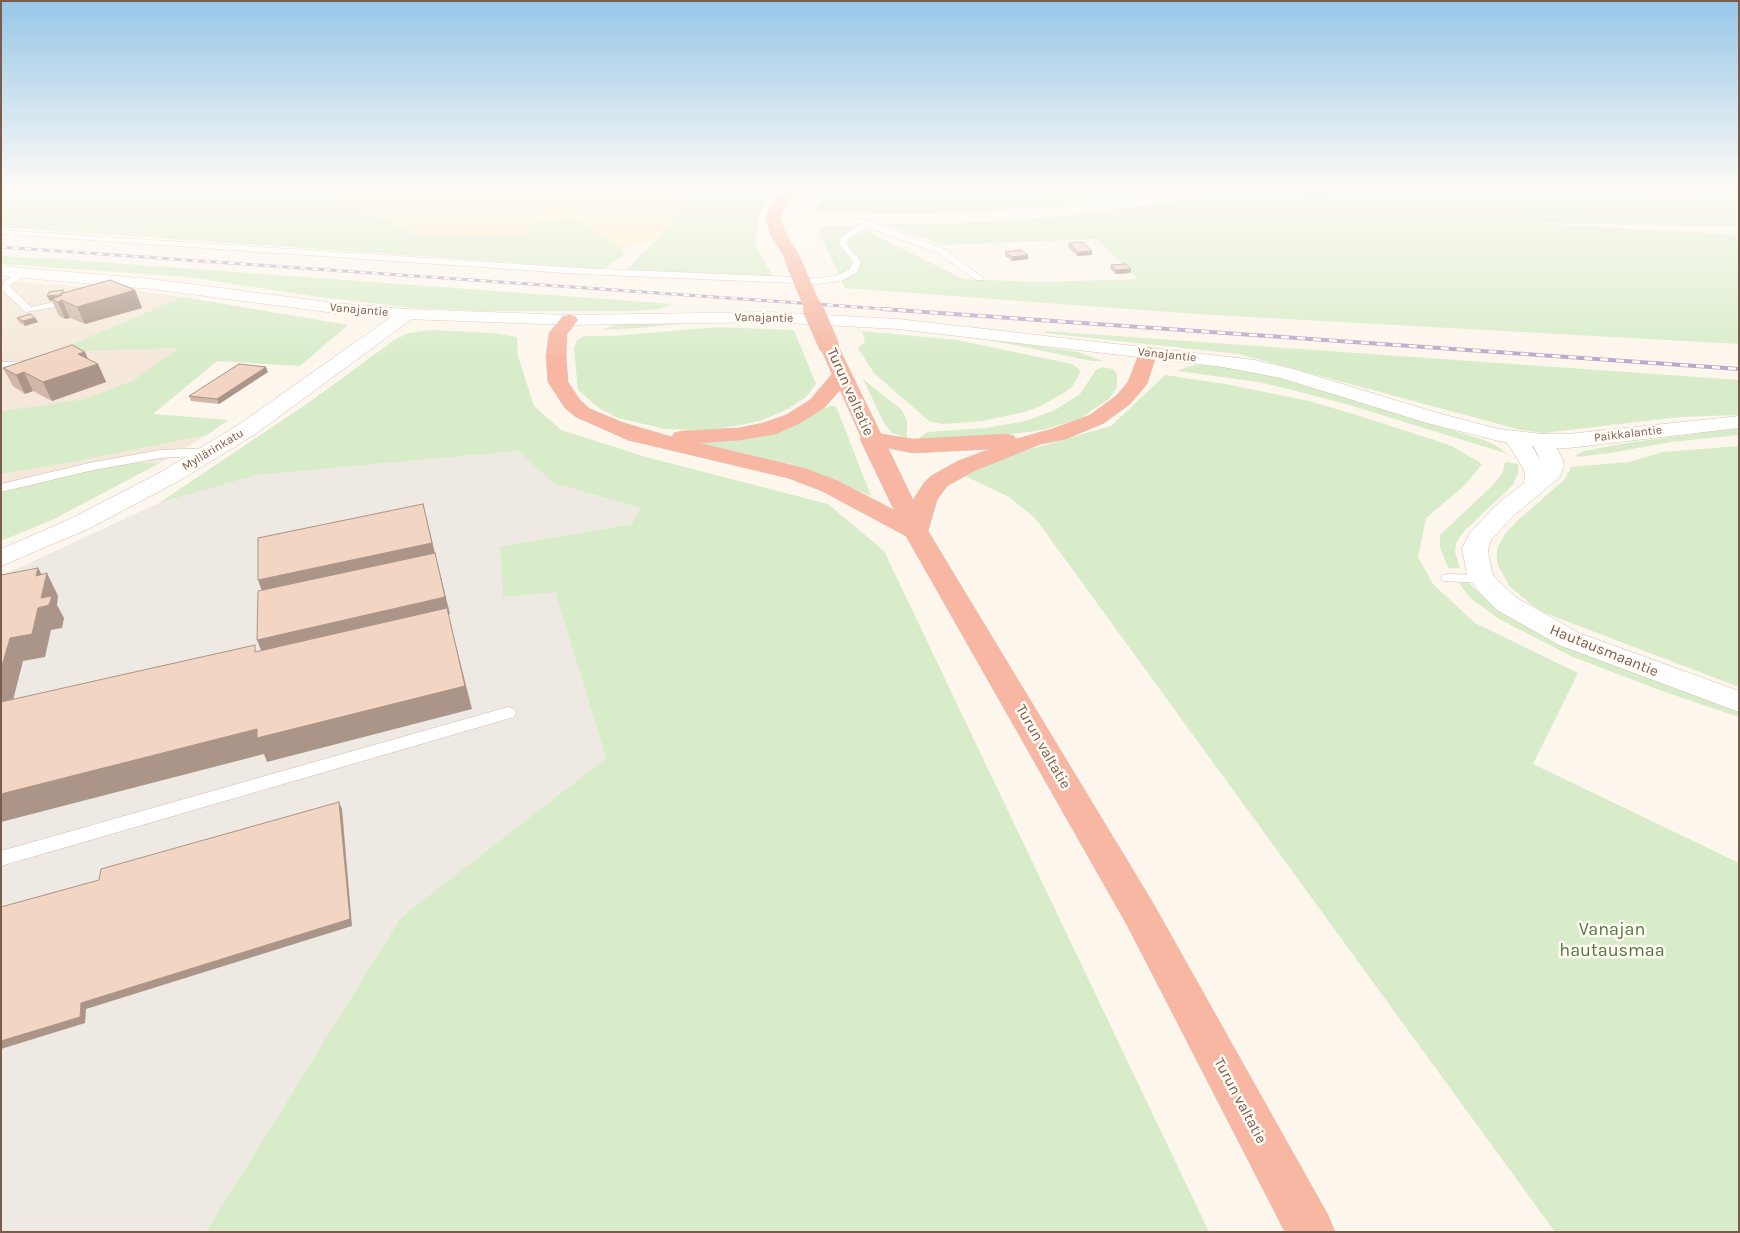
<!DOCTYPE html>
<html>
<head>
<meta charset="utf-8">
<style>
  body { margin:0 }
  #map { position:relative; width:1740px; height:1233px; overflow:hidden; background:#fdf6ec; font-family:Karla,sans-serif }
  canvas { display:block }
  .frame { position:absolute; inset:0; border:2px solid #7a5c4d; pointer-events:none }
</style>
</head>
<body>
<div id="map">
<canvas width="1740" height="1233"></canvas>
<div class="frame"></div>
</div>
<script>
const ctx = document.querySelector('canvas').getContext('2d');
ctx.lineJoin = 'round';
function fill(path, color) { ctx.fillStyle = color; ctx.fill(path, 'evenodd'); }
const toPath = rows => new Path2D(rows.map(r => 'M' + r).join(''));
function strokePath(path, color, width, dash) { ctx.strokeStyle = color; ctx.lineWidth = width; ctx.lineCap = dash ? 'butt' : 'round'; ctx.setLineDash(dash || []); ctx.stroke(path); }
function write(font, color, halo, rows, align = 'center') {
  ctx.font = font + ' Karla,sans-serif'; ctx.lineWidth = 5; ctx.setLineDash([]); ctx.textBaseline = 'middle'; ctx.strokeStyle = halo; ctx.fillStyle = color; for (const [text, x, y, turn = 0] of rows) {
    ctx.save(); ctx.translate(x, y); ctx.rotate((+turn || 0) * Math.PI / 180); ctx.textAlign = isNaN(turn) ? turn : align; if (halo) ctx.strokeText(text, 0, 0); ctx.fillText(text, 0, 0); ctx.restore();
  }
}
fill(toPath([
  [1,281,139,291,183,297,55,351,180,348,134,380,85,399,1,411],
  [207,435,160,463,127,462,1,490,1,474,79,461]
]), '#f5e8da');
fill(toPath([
  [518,451,553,483,641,508,633,524,500,548,555,592,606,758,401,917,206,1232,1,1232,1,576,159,503,257,475]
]), '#efe9e4');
fill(toPath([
  [1,190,356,190,340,199,533,223,566,219,577,220,622,248,624,255,604,269,1,227],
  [676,190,774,190,760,211,755,244,773,277,624,272,675,221],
  [828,190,985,191,1178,190,1085,203,1005,210,930,214,814,213],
  [1232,190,1584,190,1655,196,1691,196,1739,190,1739,227,1515,222,1739,235,1739,344,1196,314,845,288,817,228,835,226,859,227,963,279,1040,282,1138,279,1096,239,943,245,883,224,947,224,1051,217,1165,203],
  [1,256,58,259,672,304,660,309,634,311,487,311,414,308,319,297,188,277,1,264],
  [183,297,348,325,300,366,217,361,153,414,228,420,207,435,79,461,1,474,1,411,85,399,134,380,179,348,53,352],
  [696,322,641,328,601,330,622,323],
  [718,327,794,330,816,384,806,397,788,409,763,420,741,425,708,430,665,429,618,418,599,408,578,390,574,348,577,340,584,336,612,336],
  [431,330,495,333,517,337,518,356,534,406,561,430,646,457,828,504,884,551,1209,1232,206,1232,401,917,606,758,555,592,503,597,500,547,632,524,641,508,553,483,518,451,257,475,159,503,308,403,393,341,408,333],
  [862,331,957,340,1072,364,1079,369,1080,373,1072,387,1064,393,1040,406,1025,412,982,421,944,424,930,422,874,373,858,348,865,342],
  [1046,331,1739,380,1739,415,1679,417,1543,433,1521,430,1239,354,1044,333],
  [975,337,1078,352,1103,361,1092,361],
  [1209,363,1256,371,1297,383,1484,440,1495,445,1508,454,1346,404,1288,389,1258,382,1178,371,1186,367],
  [1102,367,1113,369,1117,374,1117,388,1109,399,1079,419,1042,430,994,437,919,440,921,436,928,432,986,428,1026,421,1055,410,1080,394,1096,370],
  [1165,375,1225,384,1309,401,1360,416,1452,446,1482,464,1465,485,1426,518,1418,557,1433,584,1475,623,1578,673,1533,764,1739,863,1739,1232,1555,1232,1035,518,1009,497,965,476,1007,456,1111,426],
  [863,379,902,410,907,421,907,438,892,433,885,425],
  [830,406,836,406,871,496,795,465,698,443,788,427],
  [1739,428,1739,435,1671,442,1610,453,1577,457,1576,455,1584,451,1626,443],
  [1739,446,1739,687,1545,613,1532,605,1509,586,1497,563,1497,549,1505,534,1517,521,1565,479,1571,467,1629,462,1663,452],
  [127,462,160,463,52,520,1,541,1,490],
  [1505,462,1518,464,1518,473,1513,485,1464,531,1456,543,1455,552,1460,568,1448,568,1440,547,1440,535,1494,484,1503,472],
  [1459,583,1469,583,1494,607,1538,633,1574,649,1739,710,1739,717,1662,691,1573,657,1499,619,1469,597]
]), '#d8ecc9');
fill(toPath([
  [356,190,676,190,675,220,656,240,622,248,577,220,566,219,533,223,526,234,417,235,339,199]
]), '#fcefc7');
const water = toPath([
  [1269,190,1424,190,1308,195,1269,190]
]);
fill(water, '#bfe3e8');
strokePath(water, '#a5d3da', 1);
const lane = toPath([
  [856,219,870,221,944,249,984,278,982,280,976,280,938,253,867,227,848,240,847,244,861,262,857,272,841,281,817,284,580,274,1,234,1,230,580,268,817,278,836,276,850,269,853,262,839,244,841,237,860,224,856,223,856,219],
  [23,270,26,271,26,275,11,284,10,287,31,307,73,298,78,301,73,304,26,312,1,289,4,281,23,270],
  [26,361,30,362,31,364,30,366,1,368,1,362,26,361],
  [210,448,214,449,216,452,214,455,160,458,89,471,1,492,1,484,89,463,160,450,210,448],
  [1448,574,1482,575,1487,576,1489,579,1487,582,1482,583,1443,581,1441,578,1443,575,1448,574],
  [508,707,514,709,516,713,514,717,1,866,1,851,508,707]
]);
const street = toPath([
  [1620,190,1706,190,1699,194,1672,198,1627,194,1620,190],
  [407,309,413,310,416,314,413,318,257,433,177,482,88,529,1,566,1,549,70,519,161,472,241,423,401,310,407,309],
  [1516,432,1524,434,1541,461,1531,441,1534,436,1542,434,1550,436,1563,460,1564,466,1560,477,1513,516,1491,540,1488,548,1489,558,1493,575,1496,579,1517,598,1579,633,1739,691,1739,712,1559,645,1497,610,1478,591,1467,575,1462,548,1470,533,1495,506,1524,483,1525,474,1523,468,1505,439,1508,434,1516,432]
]);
const secondary = toPath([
  [1,266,151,279,335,303,407,309,569,315,769,312,898,319,1255,360,1293,369,1441,414,1499,429,1542,434,1568,434,1739,416,1739,428,1568,448,1542,448,1499,441,1427,423,1281,378,1223,367,898,329,769,322,569,325,407,319,335,313,151,289,1,276,1,266]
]);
const highway = toPath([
  [780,190,794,190,780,217,786,234,799,255,804,268,802,271,796,273,790,271,788,268,783,255,770,234,766,217,780,190],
  [569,315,575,316,578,320,567,334,566,356,568,382,580,400,590,409,624,423,672,437,674,433,682,431,739,428,763,423,786,415,810,400,832,374,820,346,822,342,829,340,836,342,838,346,881,434,913,439,1006,434,1014,436,1016,439,1052,429,1090,415,1116,396,1128,382,1141,349,1148,347,1155,349,1157,353,1147,384,1130,404,1104,423,1066,439,1041,444,974,471,947,486,937,500,928,531,1153,903,1328,1215,1335,1232,1285,1232,1127,925,906,536,822,491,788,478,628,440,576,417,565,408,548,382,546,356,549,333,563,316,569,315],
  [840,390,861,437,860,439,894,510,838,481,804,468,699,443,739,440,776,434,800,423,824,408,840,390],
  [888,448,913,453,990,449,958,461,931,476,924,483,913,500,888,448]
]);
strokePath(lane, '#d1beb0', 1);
strokePath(street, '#d1beb0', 1);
strokePath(secondary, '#d6c0b0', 1);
strokePath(highway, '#dad1cd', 1);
fill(lane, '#fff');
fill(street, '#fff');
fill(secondary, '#fff');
fill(highway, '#f7b7a3');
const railFar1 = toPath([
  [1,247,900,310]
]);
const rail = toPath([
  [882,309,1739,369]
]);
strokePath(railFar1, '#b9a8c9', 3);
strokePath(rail, '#b9a8c9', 4);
strokePath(railFar1, '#fffaf3', 2, [6]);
strokePath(rail, '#fffaf3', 2.5, [8]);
const highwayBridgeFar1 = toPath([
  [796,268,814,310]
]);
const highwayBridge = toPath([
  [813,309,829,346]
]);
strokePath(highwayBridgeFar1, '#dad1cd', 16, []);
strokePath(highwayBridge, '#dad1cd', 21, []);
strokePath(highwayBridgeFar1, '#f7b7a3', 16);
strokePath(highwayBridge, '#f7b7a3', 20);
fill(toPath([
  [1069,243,1092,255,1077,256,1068,247],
  [1005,252,1028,255,1028,259,1012,261,1005,256],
  [1111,265,1131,269,1130,273,1116,274,1110,269],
  [135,290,142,308,85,324,70,318,65,319,59,316,52,301,50,301,47,296,64,292],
  [17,318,35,318,38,322,25,326,19,322],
  [88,359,98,364,106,382,52,401,33,391,25,394,13,386,3,368],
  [268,372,219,404,191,401,189,396]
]), '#d1b7a8');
fill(toPath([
  [1092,251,1092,255,1077,256,1078,252],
  [1028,255,1028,259,1012,261,1012,257],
  [1131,269,1130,273,1116,274,1116,270],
  [135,290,142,308,85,324,77,307],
  [60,295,62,299,52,299,52,301,50,301,47,296],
  [62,300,70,318,65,319,58,302],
  [35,318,38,322,25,326,23,321],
  [85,352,91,366,98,364,106,382,52,401,43,382,78,354],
  [266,367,268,372,219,404,217,399],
  [24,372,33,391,25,394,16,375],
  [423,504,450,614,448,614,472,709,267,762,264,754,1,822,1,794,264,658,257,640,264,597,258,580],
  [38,568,45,580,47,573,58,596,57,605,64,618,62,628,51,630,45,657,23,661,6,728,1,721,1,669,10,638,41,598,36,576],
  [339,802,342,809,352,926,86,1009,85,1023,1,1049,1,1041,81,1003]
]), '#aa9588');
const building = toPath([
  [1083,242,1092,251,1078,252,1069,243,1083,242],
  [1021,250,1028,255,1012,257,1005,252,1021,250],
  [1126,264,1131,269,1116,270,1111,265,1126,264],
  [110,280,135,290,77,307,62,300,58,302,52,299,62,295,60,294,110,280],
  [63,290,63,293,60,294,60,295,47,296,49,292,63,290],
  [30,314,35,318,23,321,17,318,30,314],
  [72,345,85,352,78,354,98,364,43,382,24,372,16,375,3,368,72,345],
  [239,364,266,367,217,399,189,396,239,364],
  [423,504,432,543,258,580,258,538,423,504],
  [435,553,445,597,257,640,258,591,435,553],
  [38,568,36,576,47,573,41,598,52,596,49,605,38,608,32,634,10,638,1,669,1,575,38,568],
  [447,608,465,686,257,738,257,729,1,794,1,702,255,645,255,652,447,608],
  [339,802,350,919,81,1003,80,1017,1,1041,1,907,99,880,101,869,339,802]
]);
fill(building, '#f3d5c3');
strokePath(building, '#aa9588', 1);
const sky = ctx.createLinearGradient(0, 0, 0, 363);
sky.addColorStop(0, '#97c7e8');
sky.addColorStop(0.52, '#fefbf6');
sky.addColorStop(1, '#fefbf600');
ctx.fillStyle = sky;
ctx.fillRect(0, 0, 1740, 363);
write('12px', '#7a5c4d', '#fffaf3', [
  ["Vanajantie",359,310,5],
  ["Vanajantie",764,318,1],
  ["Vanajantie",1167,355,6],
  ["Paikkalantie",1628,434,-7],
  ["Myllärinkatu",213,450,-31]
]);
write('15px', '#7a5c4d', '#fffaf3', [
  ["Turun valtatie",850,392,66],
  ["Hautausmaantie",1604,651,22],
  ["Turun valtatie",1043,747,60],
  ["Turun valtatie",1240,1101,62]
]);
write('18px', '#537a41', '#fffaf3', [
  ["Vanajan",1612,930],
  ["hautausmaa",1612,951]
]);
</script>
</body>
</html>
